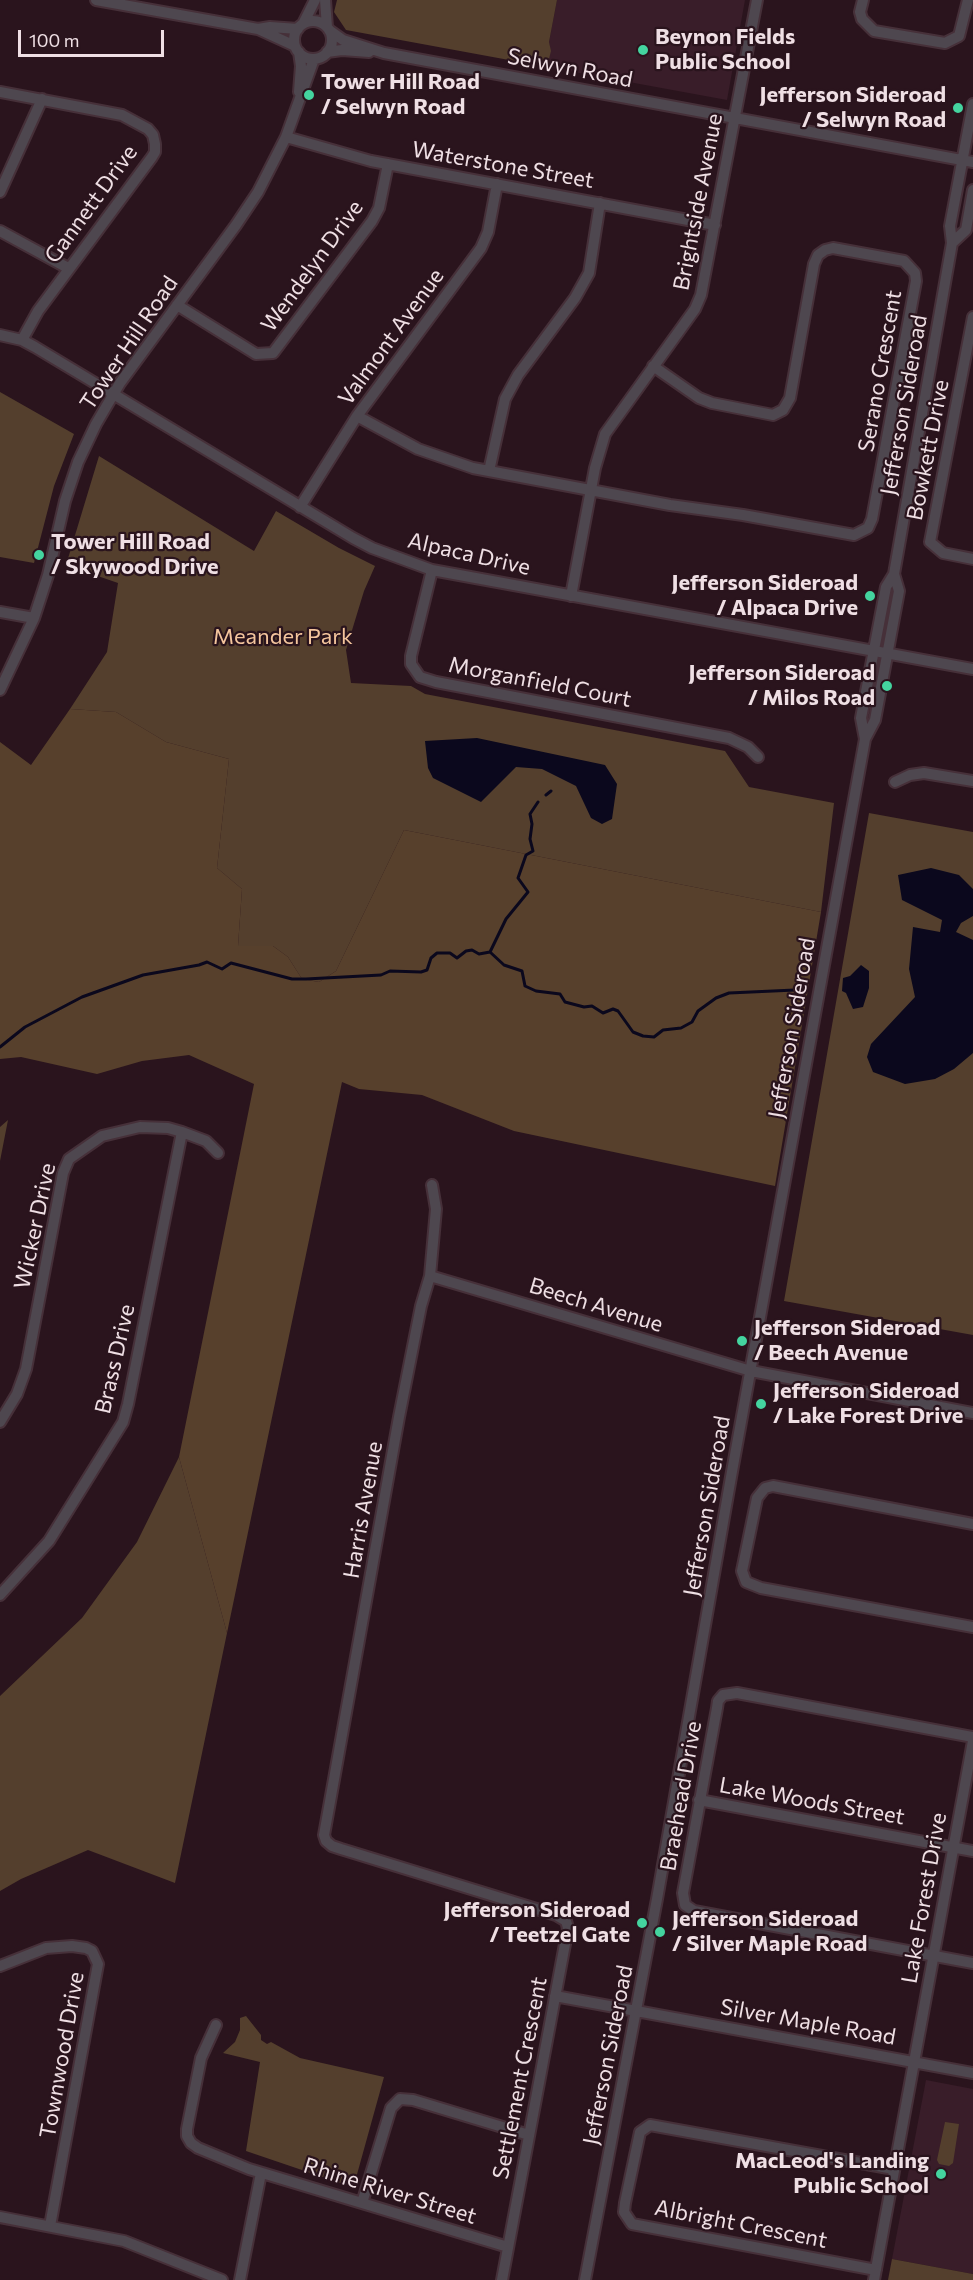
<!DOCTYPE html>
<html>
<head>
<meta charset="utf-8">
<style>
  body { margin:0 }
  #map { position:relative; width:973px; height:2280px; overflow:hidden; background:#2a141d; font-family:Commissioner,sans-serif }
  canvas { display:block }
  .scale { position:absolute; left:18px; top:30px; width:146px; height:27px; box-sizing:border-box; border:3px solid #efdfe4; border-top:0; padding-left:8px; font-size:18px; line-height:21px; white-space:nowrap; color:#efdfe4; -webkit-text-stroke:4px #2a141d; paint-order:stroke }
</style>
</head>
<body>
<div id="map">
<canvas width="973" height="2280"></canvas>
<div class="scale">100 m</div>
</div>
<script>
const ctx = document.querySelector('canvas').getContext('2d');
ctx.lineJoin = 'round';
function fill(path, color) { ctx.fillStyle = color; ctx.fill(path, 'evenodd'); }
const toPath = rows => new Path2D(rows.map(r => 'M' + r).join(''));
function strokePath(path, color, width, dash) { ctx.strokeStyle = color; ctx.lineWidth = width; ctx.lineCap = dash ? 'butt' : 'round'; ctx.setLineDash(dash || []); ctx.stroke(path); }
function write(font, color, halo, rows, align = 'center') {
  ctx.font = font + ' Commissioner,sans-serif'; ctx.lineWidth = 4.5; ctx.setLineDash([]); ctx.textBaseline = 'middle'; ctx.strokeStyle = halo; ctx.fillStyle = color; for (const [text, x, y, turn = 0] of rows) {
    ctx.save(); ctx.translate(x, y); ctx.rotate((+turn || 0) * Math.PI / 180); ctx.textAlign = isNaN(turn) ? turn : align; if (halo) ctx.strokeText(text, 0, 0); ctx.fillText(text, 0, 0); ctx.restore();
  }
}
fill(toPath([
  [557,0,745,0,727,100,547,67,550,51,549,42],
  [926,2080,973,2089,973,2274,892,2259]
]), '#391d29');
fill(toPath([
  [337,0,557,0,549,42,551,51,547,67,346,30,334,12],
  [0,392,74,434,54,486,34,563,0,557],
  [99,456,254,551,276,511,339,548,375,566,364,591,346,650,351,683,411,686,425,694,725,751,749,787,834,803,821,912,404,830,336,971,319,982,302,979,288,957,273,946,238,946,242,889,217,868,229,759,166,742,116,712,70,709,107,652,118,583,66,565],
  [869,813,973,832,973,1335,784,1301],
  [8,1120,0,1161,0,1127],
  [179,1457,227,1633,175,1883,88,1850,21,1879,0,1891,0,1696,82,1618,137,1542],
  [246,2016,261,2035,261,2040,267,2044,271,2042,300,2058,384,2077,356,2178,346,2185,246,2151,260,2062,223,2053,235,2042,240,2030,240,2018],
  [945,2122,959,2124,953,2163,949,2166,939,2164,937,2160],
  [892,2259,973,2274,973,2280,888,2280]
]), '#543f2d');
fill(toPath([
  [70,709,116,712,166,742,229,759,217,868,242,889,238,946,273,946,288,957,302,979,319,982,336,971,404,830,821,912,775,1186,514,1131,422,1095,359,1089,342,1082,227,1633,179,1457,254,1084,189,1055,142,1061,97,1074,21,1057,0,1059,0,742,31,765]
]), '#57402c');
fill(toPath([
  [477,738,605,765,617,784,612,819,602,824,591,818,576,786,542,769,516,767,481,802,433,778,428,768,425,741],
  [931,868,959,875,973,889,973,916,961,923,956,932,973,940,973,1053,954,1069,935,1079,905,1084,873,1072,867,1057,871,1044,915,997,909,969,913,927,940,932,942,920,902,900,898,875],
  [861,965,869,971,869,988,863,1007,853,1009,846,993,842,991,843,978,850,976]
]), '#0b081d');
strokePath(toPath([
  [546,795,551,791],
  [490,952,504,965,522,971,525,986,536,991,560,994,565,1002,584,1007,592,1006,603,1013,613,1009,618,1011,633,1032,643,1036,654,1037,663,1030,681,1028,692,1022,698,1011,716,998,729,993,795,990],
  [490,952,506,919,528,892,518,878,526,855,533,851,530,839,532,824,530,814,538,802],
  [0,1047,25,1027,82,997,143,975,199,965,207,962,222,969,231,963,292,979,306,979,381,975,390,971,421,972,427,970,431,958,437,953,450,953,457,958,466,951,472,950,479,954,490,952]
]), '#0b081d', 3);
const minor = toPath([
  [96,0,258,29,295,46],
  [325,0,327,27],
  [863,0,860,12,862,19,874,31,945,43,959,36,968,0],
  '294 40a19 19 0 1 1 38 0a19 19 0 1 1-38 0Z',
  [303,24,315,0],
  [258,29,270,27,298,29],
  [329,30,343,40,384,53,973,162],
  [327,52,342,50,369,52],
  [0,92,122,115,148,129,153,135,155,144,155,152,152,157,38,311,22,340],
  [299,92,301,66,299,52],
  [286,137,371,161,715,225],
  [0,192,42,99],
  [0,231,68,268],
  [952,243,966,230,973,190],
  [177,305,256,354,273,353,372,221,379,208,388,164],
  [973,317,930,542,943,553,973,559],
  [0,335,22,340,35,347,353,538,372,548,432,570,973,669],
  [357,416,418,449,473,468,670,505,743,515,854,535,868,528,872,519,916,281,915,273,904,261,833,248,825,250,818,255,814,264,790,398,783,410,773,415,712,403,699,398,653,366],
  [489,471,505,399,518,375,575,298,589,273,600,203],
  [300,507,357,416,481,248,488,232,497,184],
  [432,570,411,656,411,664,420,677,436,682,729,738,748,747,758,757],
  [571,596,595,468,605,434,695,309,701,295,757,0],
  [0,612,34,618],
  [0,690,34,618,48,575,65,501,78,462,96,424,120,383,236,225,258,192,286,137,314,59],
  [865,739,861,718,886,587,894,574,952,243,950,226,973,104],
  [895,782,910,775,924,773,973,781],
  [432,1185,436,1209,430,1276,421,1306,399,1417,324,1835,326,1841,332,1846,341,1849,556,1915,566,1921,568,1928,502,2280],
  [430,1276,751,1371,973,1413],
  [0,1422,17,1394,26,1369,63,1173,69,1159,102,1136,140,1127,168,1128,182,1132,206,1141,218,1153],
  [973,1524,773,1486,765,1488,757,1498,742,1571,746,1582,761,1588,973,1627],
  [0,1595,49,1541,123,1422,128,1404,182,1132],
  [973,1737,737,1693,723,1695,718,1701,717,1708,683,1893,685,1905,694,1911,973,1963],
  [699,1800,973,1851],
  [0,1966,46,1948,72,1946,86,1948,92,1951,98,1964,50,2226],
  [555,1996,973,2073],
  [216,2025,201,2058,187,2129,187,2136,191,2143,198,2148,249,2169,508,2247],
  [362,2203,391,2108,400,2099,413,2100,529,2135],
  [0,2217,124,2241,222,2280],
  [876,2270,632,2224,624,2212,625,2203,640,2132,650,2125,894,2169],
  [240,2280,261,2173],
  [585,2280,657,1899,731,1477,865,739,875,720,899,591,894,574],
  [874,2280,973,1741]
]);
strokePath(minor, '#463039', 14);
strokePath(minor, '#4e474f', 10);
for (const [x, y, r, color] of [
  [643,50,6,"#44d49f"],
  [309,95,6,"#44d49f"],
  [958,108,6,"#44d49f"],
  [39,555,6,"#44d49f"],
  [870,596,6,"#44d49f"],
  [887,686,6,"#44d49f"],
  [742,1341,6,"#44d49f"],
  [761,1404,6,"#44d49f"],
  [642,1923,6,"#44d49f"],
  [660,1932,6,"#44d49f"],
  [941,2174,6,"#44d49f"]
]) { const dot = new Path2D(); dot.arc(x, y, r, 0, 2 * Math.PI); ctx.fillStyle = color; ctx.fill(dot); strokePath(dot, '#2a141d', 2); }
write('bold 22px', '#efdfe4', '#2a141d', [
  ["Beynon Fields",655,37],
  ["Public School",655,62],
  ["Tower Hill Road",321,82],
  ["/ Selwyn Road",321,107],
  ["Jefferson Sideroad",946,95,"right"],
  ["/ Selwyn Road",946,120,"right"],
  ["Tower Hill Road",51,542],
  ["/ Skywood Drive",51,567],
  ["Jefferson Sideroad",858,583,"right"],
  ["/ Alpaca Drive",858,608,"right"],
  ["Jefferson Sideroad",875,673,"right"],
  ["/ Milos Road",875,698,"right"],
  ["Jefferson Sideroad",754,1328],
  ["/ Beech Avenue",754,1353],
  ["Jefferson Sideroad",773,1391],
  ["/ Lake Forest Drive",773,1416],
  ["Jefferson Sideroad",630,1910,"right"],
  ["/ Teetzel Gate",630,1935,"right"],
  ["Jefferson Sideroad",672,1919],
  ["/ Silver Maple Road",672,1944],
  ["MacLeod's Landing",929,2161,"right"],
  ["Public School",929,2186,"right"]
], 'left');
write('22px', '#efdfe4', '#2a141d', [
  ["Selwyn Road",570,68,11],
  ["Waterstone Street",503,165,10],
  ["Brightside Avenue",698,202,-79],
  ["Gannett Drive",91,204,-54],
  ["Wendelyn Drive",312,266,-54],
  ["Valmont Avenue",391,337,-54],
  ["Tower Hill Road",129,343,-56],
  ["Serano Crescent",880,371,-80],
  ["Jefferson Sideroad",904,405,-80],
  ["Bowkett Drive",928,450,-79],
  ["Alpaca Drive",469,554,13],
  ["Morganfield Court",540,682,11],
  ["Jefferson Sideroad",792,1028,-80],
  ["Wicker Drive",35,1226,-78],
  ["Beech Avenue",596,1305,17],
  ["Brass Drive",115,1359,-77],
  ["Jefferson Sideroad",707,1506,-80],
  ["Harris Avenue",363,1510,-80],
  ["Braehead Drive",681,1796,-80],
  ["Lake Woods Street",812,1801,10],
  ["Lake Forest Drive",924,1898,-80],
  ["Silver Maple Road",808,2022,10],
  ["Townwood Drive",62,2055,-80],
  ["Jefferson Sideroad",608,2055,-79],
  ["Settlement Crescent",520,2078,-79],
  ["Rhine River Street",390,2191,17],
  ["Albright Crescent",741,2224,11]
]);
write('22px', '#f4c59d', '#2a141d', [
  ["Meander Park",283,637]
]);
</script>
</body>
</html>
